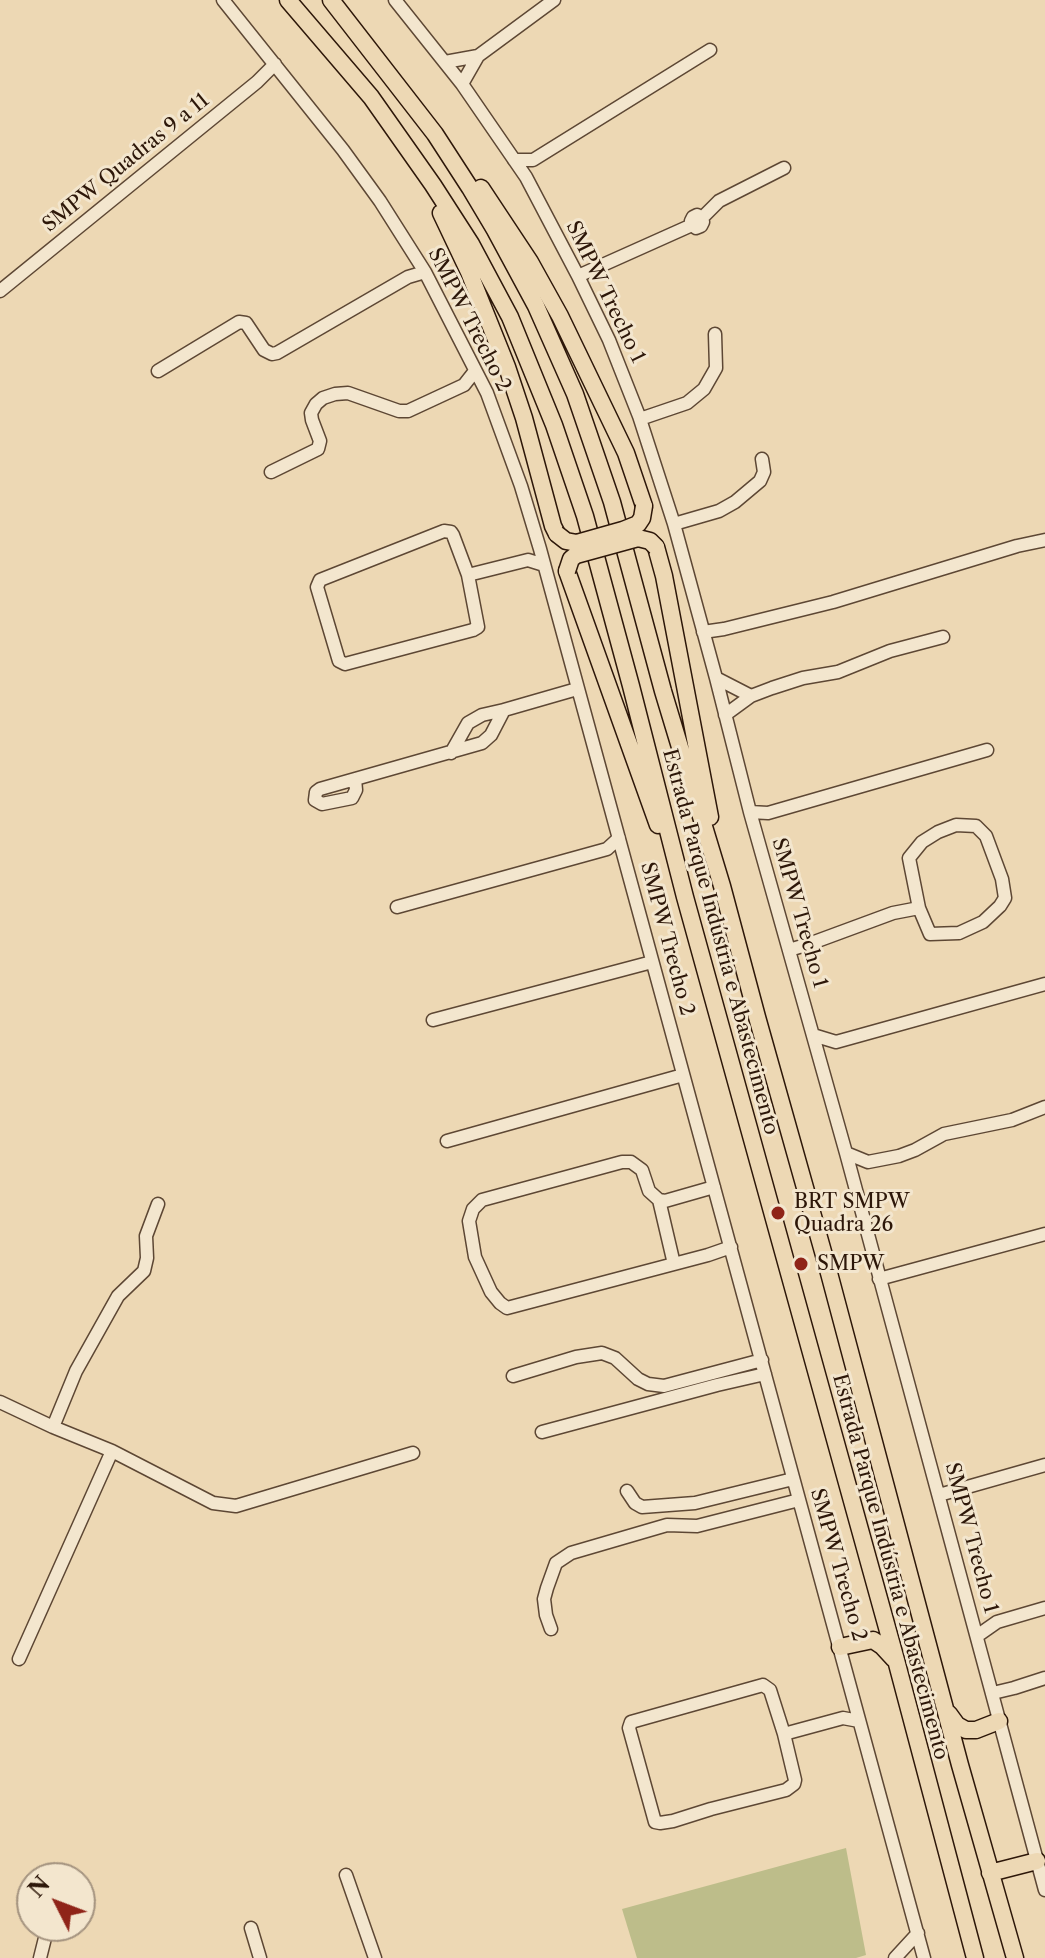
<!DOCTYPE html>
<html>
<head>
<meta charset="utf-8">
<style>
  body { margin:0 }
  #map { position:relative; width:1045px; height:1958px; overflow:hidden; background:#edd8b4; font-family:"Libre Caslon Text",serif }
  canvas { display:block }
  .north { position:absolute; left:16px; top:1862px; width:80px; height:80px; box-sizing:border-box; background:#f3e6ce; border:2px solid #a4937f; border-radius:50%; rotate:312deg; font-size:22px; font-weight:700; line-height:32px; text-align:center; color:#2d1709 }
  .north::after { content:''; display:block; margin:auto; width:28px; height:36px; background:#8f2418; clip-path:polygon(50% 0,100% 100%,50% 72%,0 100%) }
</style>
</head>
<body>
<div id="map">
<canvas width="1045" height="1958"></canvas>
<div class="north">N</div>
</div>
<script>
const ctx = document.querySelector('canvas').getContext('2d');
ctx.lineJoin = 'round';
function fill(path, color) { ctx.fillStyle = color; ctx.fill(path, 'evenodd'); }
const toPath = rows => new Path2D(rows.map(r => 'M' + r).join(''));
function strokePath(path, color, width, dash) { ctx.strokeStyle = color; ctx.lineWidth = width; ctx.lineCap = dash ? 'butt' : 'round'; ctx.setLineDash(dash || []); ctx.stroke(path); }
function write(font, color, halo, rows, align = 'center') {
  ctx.font = font + ' "Libre Caslon Text",serif'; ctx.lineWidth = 6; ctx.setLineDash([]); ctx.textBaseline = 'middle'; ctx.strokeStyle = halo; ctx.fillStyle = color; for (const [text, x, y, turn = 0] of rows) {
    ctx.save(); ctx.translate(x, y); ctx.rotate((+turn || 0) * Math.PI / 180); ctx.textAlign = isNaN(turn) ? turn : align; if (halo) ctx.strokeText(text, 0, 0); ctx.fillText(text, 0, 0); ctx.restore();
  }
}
fill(toPath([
  [846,1848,866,1955,856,1958,637,1958,622,1909]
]), '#bdbd8a');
const minor = toPath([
  [223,0,343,150,380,201,425,272,487,393,521,486,540,549,924,1958],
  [395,0,462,84,526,177,578,276,609,340,639,416,674,524,716,678,750,812,846,1153,1045,1890],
  [445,62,478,56],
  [462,84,478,56,554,0],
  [514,160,533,160,710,50],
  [702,218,697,215,693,217,691,221,692,225,696,228,701,226,703,222,702,218,719,201,784,168],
  [578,276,692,225],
  [0,291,257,82,275,64],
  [158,371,239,322,246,323,264,350,272,354,277,353,408,277,425,272],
  [640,419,687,403,704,389,716,368,715,334],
  [271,472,318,449,320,441,312,420,311,413,316,404,323,398,335,394,348,393,399,411,408,411,464,385,475,371],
  [674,524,719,511,735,502,760,481,764,472,762,459],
  [444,531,451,532,453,535,468,575,478,627,473,630,345,664,339,661,317,587,320,580,444,531],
  [468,575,528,560,544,565],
  [703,632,724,629,833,602,1017,546,1045,540],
  [716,678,751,696],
  [725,715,751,696,772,688,803,678,838,672,890,651,943,637],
  [451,753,468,723,482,715,504,710],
  [355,779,356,790,352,798,322,804,315,800,316,792,320,789,482,743,491,735,504,710,577,689],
  [750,812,768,813,987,750],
  [397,907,607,849,619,838],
  [789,950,809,944,893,913,919,908,930,934,959,933,983,922,1000,906,1005,898,1002,879,986,836,976,826,956,825,938,832,922,842,909,858,919,908],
  [433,1020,652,962],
  [813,1035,836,1042,1045,984],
  [447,1141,683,1075],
  [846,1153,868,1162,899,1156,915,1150,944,1134,1012,1120,1045,1107],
  [714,1187,665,1201,659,1200,649,1191,642,1170,631,1162,622,1162,482,1200,473,1209,469,1221,475,1257,491,1292,500,1303,507,1308,708,1255,731,1247],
  [659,1200,674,1264],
  [879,1279,1045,1234],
  [513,1376,576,1357,602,1353,615,1358,638,1379,648,1384,664,1386,762,1360],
  [0,1402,53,1427,112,1451,213,1503,236,1506,413,1453],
  [53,1427,76,1371,118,1296,144,1271,147,1258,146,1236,158,1204],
  [542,1432,717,1385,765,1374],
  [627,1491,635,1503,642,1507,695,1503,793,1479],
  [939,1495,1045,1465],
  [551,1629,546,1615,544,1599,547,1588,556,1563,571,1553,667,1525,697,1526,799,1500],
  [977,1636,997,1622,1045,1608],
  [19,1659,112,1451],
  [763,1685,770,1690,784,1734,795,1780,794,1784,786,1790,711,1809,673,1821,660,1823,655,1822,629,1728,631,1722,763,1685],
  [993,1693,1014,1688,1045,1678],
  [784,1734,843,1718,859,1721],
  [346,1875,375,1958],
  [251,1928,260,1958],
  [40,1958,48,1926],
  [895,1958,918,1933]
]);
const highway = toPath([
  [288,0,371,97,433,185,471,244,510,317,554,425,585,516,631,686,685,897,896,1660,975,1958],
  [331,0,435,134,470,188,495,230,536,306,575,394,612,502,663,691,722,886,757,1017,829,1273,960,1765,1015,1958],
  [481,188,530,262,560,316,626,453,644,506],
  [441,213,469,272,507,367,524,418,553,526,557,534],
  [656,547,664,576,710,817],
  [567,571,658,825],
  [840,1647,873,1640,882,1646,894,1659],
  [949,1714,957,1725,966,1730,976,1730,999,1721],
  [990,1873,1037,1861]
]);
strokePath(minor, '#5d4734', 15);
strokePath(highway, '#2d1709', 19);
strokePath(minor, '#f3e6ce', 12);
strokePath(highway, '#edd8b4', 16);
const highwayBridge = toPath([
  [557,534,566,541,577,543,623,530,638,524,642,518,644,506],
  [567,571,571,559,576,555,638,538,650,541,656,547]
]);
strokePath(highwayBridge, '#2d1709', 19, []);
strokePath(highwayBridge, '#edd8b4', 16);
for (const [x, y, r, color] of [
  [778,1213,8,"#8f2418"],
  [801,1264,8,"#8f2418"]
]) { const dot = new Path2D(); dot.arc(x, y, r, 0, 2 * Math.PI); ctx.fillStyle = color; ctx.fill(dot); strokePath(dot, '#f3e6ce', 3); }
write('20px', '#2d1709', '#f3e6ce', [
  ["SMPW Quadras 9 a 11",126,163,-39],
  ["SMPW Trecho 1",605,292,64],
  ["SMPW Trecho 2",469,320,63],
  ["SMPW Trecho 1",799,913,74],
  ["SMPW Trecho 2",667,939,75],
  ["Estrada Parque Indústria e Abastecimento",720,942,75],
  ["SMPW Trecho 1",971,1538,75],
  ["SMPW Trecho 2",838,1565,74],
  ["Estrada Parque Indústria e Abastecimento",890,1567,75]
]);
write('20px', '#2d1709', '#f3e6ce', [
  ["BRT SMPW",794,1202],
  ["Quadra 26",794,1225],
  ["SMPW",817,1264]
], 'left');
</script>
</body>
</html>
